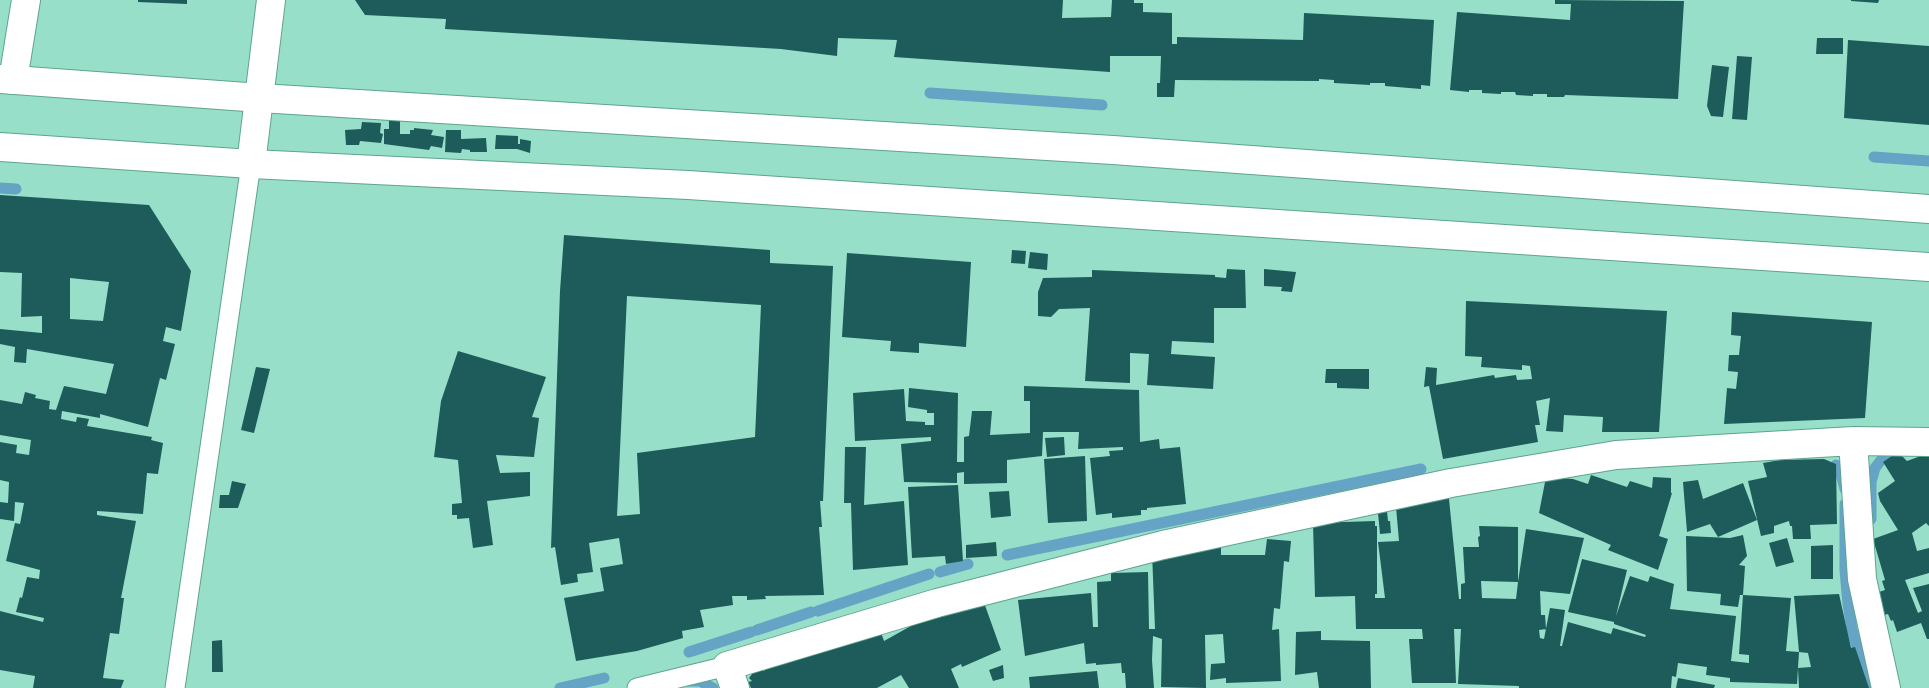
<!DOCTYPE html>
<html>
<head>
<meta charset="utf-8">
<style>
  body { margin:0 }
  canvas { display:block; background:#97dfc8 }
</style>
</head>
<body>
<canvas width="1929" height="688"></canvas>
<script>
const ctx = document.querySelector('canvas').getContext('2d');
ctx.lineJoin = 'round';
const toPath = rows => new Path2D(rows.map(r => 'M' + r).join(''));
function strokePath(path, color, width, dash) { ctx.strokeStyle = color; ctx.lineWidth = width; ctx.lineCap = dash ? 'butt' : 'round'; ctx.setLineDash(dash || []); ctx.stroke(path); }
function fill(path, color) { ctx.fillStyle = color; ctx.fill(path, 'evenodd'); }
strokePath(toPath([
  [930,93,1102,105],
  [1874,157,1929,161],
  [0,188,16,189],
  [1836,465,1840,470,1845,489],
  [1845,504,1845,570,1848,604,1852,630,1869,688],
  [1871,519,1871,482,1875,468,1885,455,1897,450],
  [1007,555,1421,469],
  [940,572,968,564],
  [818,611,929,574],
  [757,630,811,612],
  [689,652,751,632],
  [687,681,700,681,713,688],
  [560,688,604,678]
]), '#65a4c5', 11);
fill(toPath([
  [138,0,187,0,187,4,138,2],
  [355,0,1063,0,1062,18,1111,17,1112,0,1134,0,1134,3,1143,3,1143,12,1172,13,1172,44,1177,44,1177,37,1303,40,1304,13,1434,20,1430,86,1421,85,1421,89,1385,86,1385,83,1370,83,1370,85,1334,83,1334,80,1319,79,1319,81,1175,80,1174,97,1157,97,1157,83,1160,83,1161,56,1110,56,1110,72,894,57,897,40,838,38,837,56,781,49,445,29,446,19,365,15],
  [1555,0,1684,1,1678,99,1565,95,1564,97,1547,97,1547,94,1533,94,1533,96,1516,95,1515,92,1501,92,1501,94,1482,93,1482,90,1469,90,1469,92,1450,90,1457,12,1570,20,1571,4,1555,4],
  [1851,0,1879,0,1878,3,1851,1],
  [1817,38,1843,38,1843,54,1816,54],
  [1848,40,1929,46,1929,125,1844,118],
  [1737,56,1752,57,1747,120,1732,119],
  [1712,65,1729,67,1723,117,1711,116,1707,106],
  [389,119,400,119,400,134,410,134,410,130,414,130,414,128,433,130,431,135,444,137,442,148,431,146,429,150,384,144,384,129,389,129],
  [362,122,381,123,380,133,383,134,381,143,360,141,359,145,346,145,345,130,361,129],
  [446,130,461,130,461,139,486,138,487,152,470,152,470,150,462,149,461,153,445,152],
  [496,135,518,136,518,144,520,144,520,139,531,141,530,153,517,149,495,149],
  [0,195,149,205,191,271,181,331,166,327,163,341,175,344,166,380,160,378,148,427,100,414,100,418,62,411,61,419,76,422,77,417,89,419,87,426,152,437,151,440,163,443,158,474,147,473,143,514,97,511,97,515,136,521,121,598,124,598,119,634,110,633,103,678,124,680,121,688,33,688,35,676,0,670,0,611,43,622,44,618,16,612,20,597,22,598,27,577,39,579,40,570,6,561,15,523,20,524,24,503,15,502,14,521,0,519,0,502,8,503,9,482,0,480,0,442,17,445,16,453,29,455,31,440,0,435,0,400,22,404,25,392,36,395,35,398,50,401,49,409,56,410,64,386,106,394,114,364,27,349,26,363,14,362,15,347,0,344,0,329,42,333,42,316,21,317,22,273,0,272],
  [70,278,109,282,103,321,70,319],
  [564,235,770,250,770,263,833,266,823,501,820,501,822,527,819,527,824,595,765,596,766,599,747,600,747,596,732,596,733,605,700,610,704,627,682,631,683,638,637,651,576,661,564,598,604,591,600,568,623,564,619,538,589,543,593,572,577,574,578,582,561,585,555,547,551,548,560,291],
  [627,296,761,305,755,437,637,453,640,514,617,516],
  [1012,250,1026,251,1025,264,1011,263],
  [1030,252,1048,254,1047,270,1028,268],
  [847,253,971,262,966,347,919,343,919,353,890,351,891,341,842,337],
  [1227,269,1245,270,1246,308,1214,308,1214,343,1172,341,1171,354,1215,357,1213,389,1147,385,1149,354,1130,353,1130,383,1085,381,1090,308,1059,309,1051,317,1038,316,1038,292,1043,278,1092,277,1092,270,1215,275,1215,277,1226,278],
  [1264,269,1296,272,1292,292,1281,291,1282,287,1264,286],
  [1466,301,1667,311,1659,432,1602,432,1603,417,1564,415,1563,432,1546,431,1550,398,1536,401,1540,425,1535,425,1538,442,1443,459,1429,386,1424,387,1426,367,1437,368,1436,385,1494,375,1495,378,1516,375,1517,380,1532,379,1530,366,1522,365,1522,370,1481,367,1482,357,1465,356],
  [1732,312,1872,322,1865,418,1724,424,1727,388,1736,389,1738,372,1728,371,1729,355,1739,355,1741,336,1731,335],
  [458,351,546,377,532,417,539,418,534,457,496,455,500,473,530,472,530,496,487,501,493,545,473,548,469,518,457,519,457,515,452,515,452,504,462,503,458,460,434,457,441,401],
  [256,367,270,369,254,433,241,430],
  [1326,369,1369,369,1369,389,1337,388,1337,383,1325,383],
  [1024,386,1139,390,1140,442,1159,439,1160,449,1180,447,1186,504,1147,508,1147,510,1141,510,1141,515,1112,518,1112,513,1096,515,1090,458,1110,456,1109,451,1123,450,1123,447,1078,449,1079,432,1043,432,1042,456,1007,460,1007,483,964,484,964,472,957,473,957,483,904,482,901,444,931,441,931,437,855,441,853,393,904,389,906,421,925,422,925,425,934,425,934,413,927,413,927,410,908,407,909,388,958,393,957,462,964,462,964,437,969,436,972,411,992,411,990,435,1030,433,1030,401,1024,401],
  [1064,437,1065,455,1047,457,1045,438],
  [845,447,866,447,864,505,904,501,908,565,853,570,851,503,844,503],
  [1898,452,1907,461,1929,453,1929,526,1926,523,1912,533,1917,551,1929,548,1929,573,1905,580,1918,613,1922,611,1913,588,1929,584,1929,639,1927,639,1921,623,1897,632,1893,620,1891,621,1888,614,1884,615,1876,593,1885,590,1882,581,1885,580,1873,539,1898,530,1880,501,1878,493,1895,481,1883,462],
  [1085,456,1087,521,1048,523,1044,459],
  [1824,459,1836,464,1837,524,1810,525,1811,539,1793,539,1792,526,1790,526,1789,521,1774,526,1774,533,1761,536,1748,481,1767,477,1763,463,1780,460],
  [1591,475,1627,487,1630,481,1652,488,1653,477,1671,478,1671,493,1672,493,1659,536,1668,539,1658,570,1608,550,1611,545,1539,513,1546,477,1573,479,1588,484],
  [1698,480,1703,499,1743,483,1757,520,1718,537,1710,524,1687,532,1683,482],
  [232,481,246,484,238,508,219,508,220,495,229,495],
  [958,485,963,561,946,564,945,556,912,558,908,487],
  [1448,489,1459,599,1461,599,1461,584,1465,583,1463,547,1479,547,1478,537,1480,536,1479,526,1518,527,1518,582,1526,529,1584,538,1570,594,1540,591,1541,615,1545,615,1546,629,1539,630,1540,638,1544,639,1550,608,1565,610,1560,646,1562,646,1568,622,1611,634,1613,628,1645,637,1646,635,1614,624,1614,622,1568,612,1582,559,1627,570,1616,616,1630,576,1648,582,1650,576,1674,584,1670,609,1736,616,1731,661,1749,663,1749,655,1739,654,1743,595,1791,598,1786,651,1799,652,1794,596,1839,594,1851,648,1855,647,1869,688,1799,688,1798,668,1797,684,1730,682,1730,678,1706,675,1707,667,1678,663,1676,677,1672,676,1671,688,1519,688,1519,686,1458,684,1461,629,1454,629,1456,683,1412,683,1409,639,1423,639,1422,629,1356,629,1355,596,1315,597,1313,523,1375,521,1375,526,1377,526,1377,594,1375,594,1375,598,1385,598,1378,542,1399,541,1396,507,1422,504,1420,494],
  [1481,581,1518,582,1516,599,1482,598],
  [1799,652,1808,653,1811,667,1798,668],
  [1009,491,1011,516,991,518,989,492],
  [1387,511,1388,521,1390,521,1391,533,1380,534,1378,513],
  [1743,535,1747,556,1739,565,1745,566,1743,595,1740,595,1738,607,1720,605,1721,594,1687,591,1686,536,1730,538],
  [1221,538,1221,555,1265,555,1267,539,1291,541,1289,562,1284,561,1280,609,1274,608,1272,630,1279,629,1281,681,1226,683,1226,678,1210,680,1211,664,1225,663,1223,634,1205,635,1206,688,1161,687,1162,639,1153,636,1152,660,1154,688,1126,688,1125,673,1122,673,1121,663,1096,665,1096,663,1086,664,1084,643,1025,656,1018,600,1091,593,1093,627,1098,627,1097,582,1111,581,1111,573,1148,572,1149,629,1155,629,1152,552],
  [1787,538,1794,562,1776,567,1769,543],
  [996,542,997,556,966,558,966,545],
  [1833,545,1833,579,1811,579,1811,546],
  [982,597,1001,650,962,667,961,664,951,669,959,688,909,688,901,675,877,688,751,688,748,682,752,681,749,678,758,666,764,671,772,662,879,627,884,641,936,612],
  [1321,631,1321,640,1370,641,1371,688,1319,688,1317,672,1295,675,1296,632],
  [222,640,223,672,212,672,212,641],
  [1003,665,1004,678,993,681,989,670],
  [1097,671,1099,688,1030,688,1029,677],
  [1678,678,1715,685,1714,688,1676,688]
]), '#1d5c5a');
const lane = toPath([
  [175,688,251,164],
  [637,688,727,666]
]);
const street = toPath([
  [13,80,26,0],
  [251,164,271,0],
  [1853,441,1862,579,1886,688],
  [735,688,727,666,937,603,1163,545,1451,483,1616,455,1853,441,1929,442]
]);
const secondary = toPath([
  [0,79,260,98,1113,150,1929,209],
  [0,147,251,164,688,185,1929,267]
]);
strokePath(lane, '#5ea48f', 21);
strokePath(street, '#5ea48f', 30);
strokePath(secondary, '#5ea48f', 30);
strokePath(lane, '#fff', 19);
strokePath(street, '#fff', 28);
strokePath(secondary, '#fff', 28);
</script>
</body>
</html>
